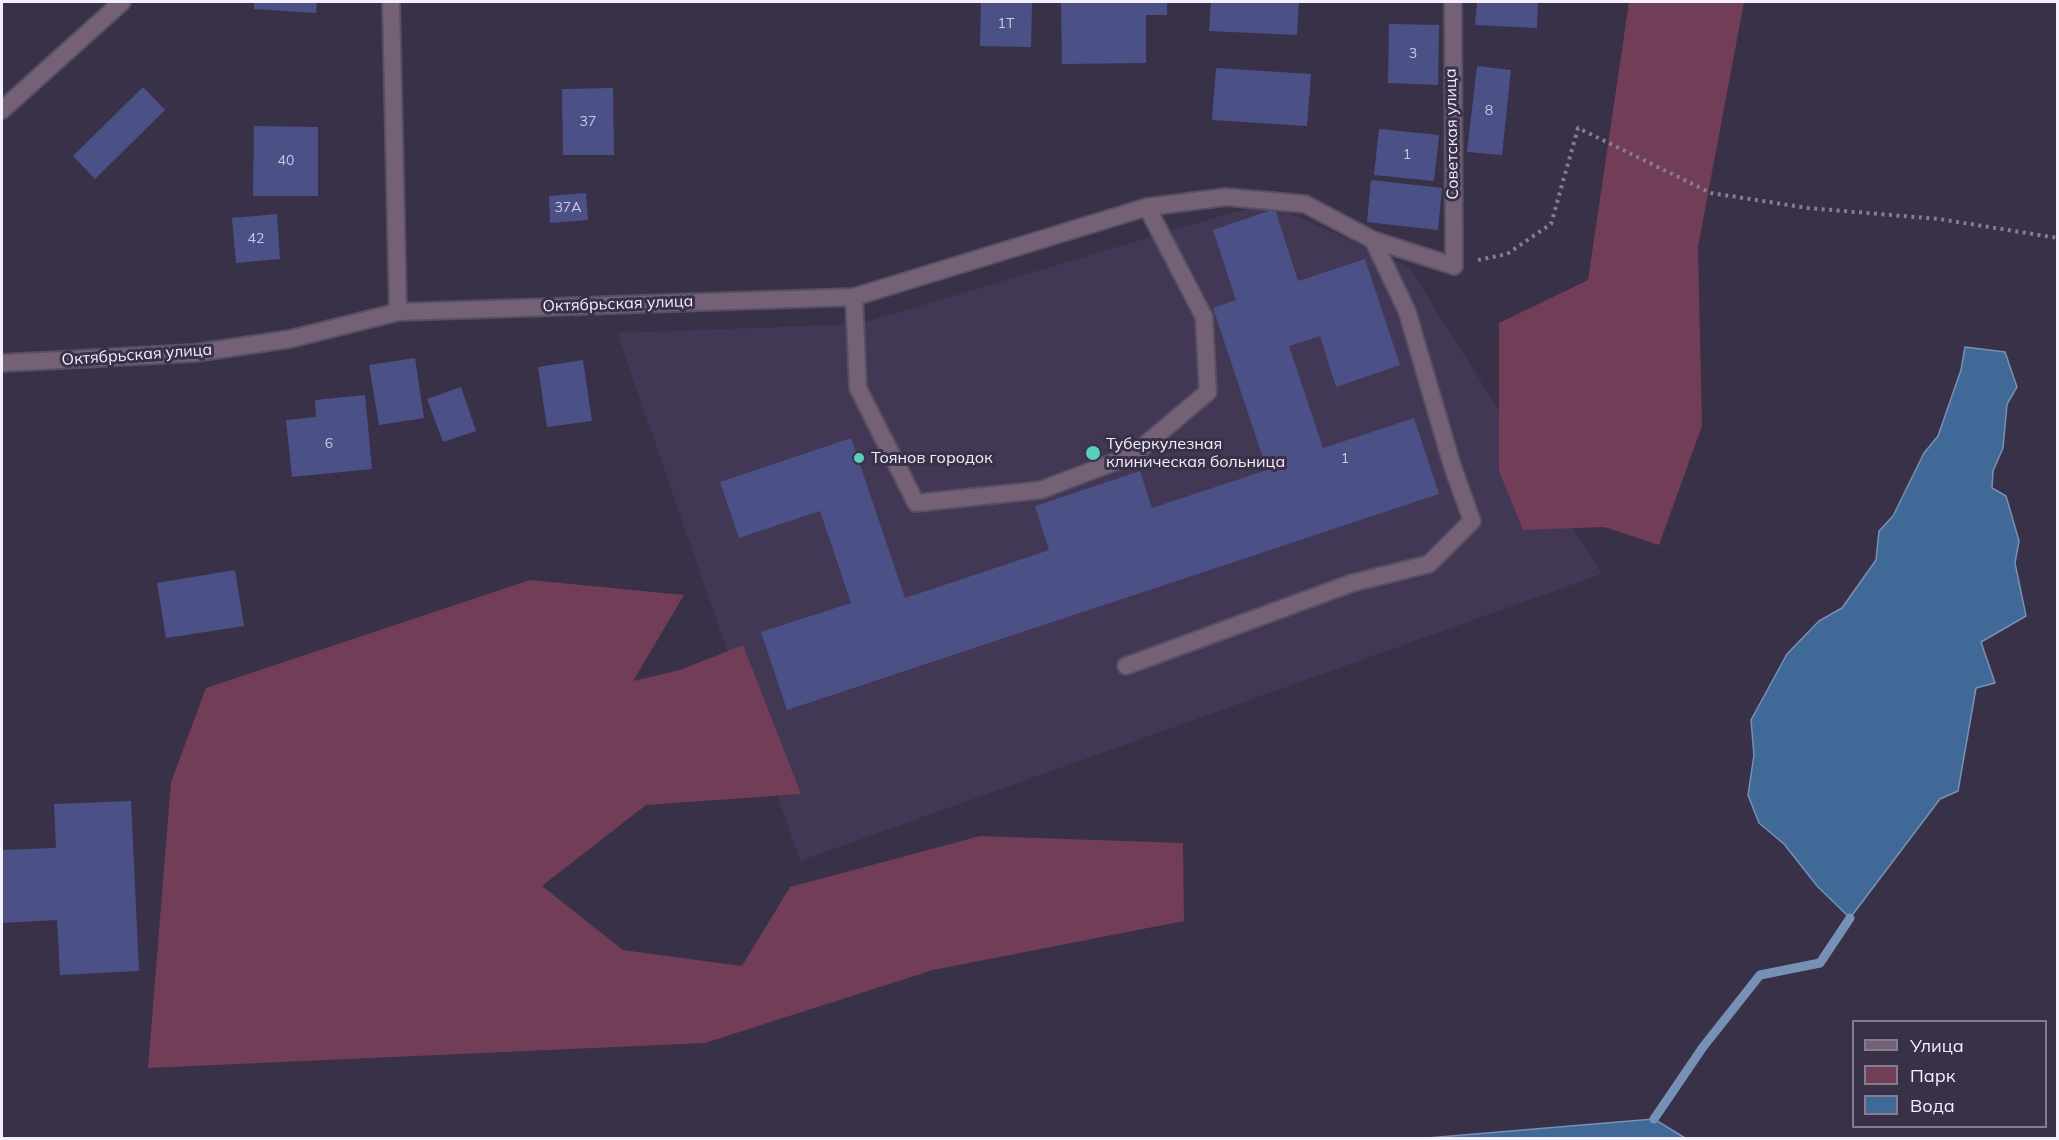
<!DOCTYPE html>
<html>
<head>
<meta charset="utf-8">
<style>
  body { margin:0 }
  #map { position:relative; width:2059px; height:1140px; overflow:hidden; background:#393147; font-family:Mulish,sans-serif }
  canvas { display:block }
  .frame { position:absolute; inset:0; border:3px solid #f4effd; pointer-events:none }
  .legend { position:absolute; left:1852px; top:1020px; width:195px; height:108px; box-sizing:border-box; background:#393147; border:2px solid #847d90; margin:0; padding:8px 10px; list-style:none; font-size:18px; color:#f4effd }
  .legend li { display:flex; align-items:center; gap:12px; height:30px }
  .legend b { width:30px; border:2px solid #847d90 }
</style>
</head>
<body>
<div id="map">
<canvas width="2059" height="1140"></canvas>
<div class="frame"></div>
<ul class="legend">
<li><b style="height:8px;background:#746175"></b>Улица</li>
<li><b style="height:16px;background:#713d57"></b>Парк</li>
<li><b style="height:16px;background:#416998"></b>Вода</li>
</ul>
</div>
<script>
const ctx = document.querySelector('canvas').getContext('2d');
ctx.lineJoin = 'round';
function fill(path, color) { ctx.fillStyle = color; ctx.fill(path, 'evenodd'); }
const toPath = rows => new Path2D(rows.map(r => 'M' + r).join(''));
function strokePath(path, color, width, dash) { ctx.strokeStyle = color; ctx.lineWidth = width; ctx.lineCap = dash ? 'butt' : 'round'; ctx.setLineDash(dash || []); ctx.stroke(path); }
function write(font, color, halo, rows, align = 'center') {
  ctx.font = font + ' Mulish,sans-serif'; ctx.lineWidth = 6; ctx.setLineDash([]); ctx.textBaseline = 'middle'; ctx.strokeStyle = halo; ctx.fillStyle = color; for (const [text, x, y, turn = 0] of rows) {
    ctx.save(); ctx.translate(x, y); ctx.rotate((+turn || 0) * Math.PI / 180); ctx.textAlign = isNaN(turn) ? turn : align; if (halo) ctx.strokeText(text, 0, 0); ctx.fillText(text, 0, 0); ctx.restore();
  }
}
fill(toPath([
  [1272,205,1409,267,1602,574,800,861,617,333,859,324,1234,212]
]), '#423754');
fill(toPath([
  [1629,2,1744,2,1698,247,1702,426,1659,545,1604,527,1523,530,1499,471,1499,323,1588,280],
  [530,580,684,595,633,681,680,670,743,645,801,794,646,805,542,886,623,950,742,966,790,887,980,836,1183,843,1184,921,933,970,705,1043,148,1068,171,782,206,688]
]), '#713d57');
const water = toPath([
  [1965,347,2005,352,2017,387,2007,404,2003,448,1993,471,1992,488,2006,496,2019,541,2015,563,2026,616,1981,642,1995,683,1976,688,1958,791,1940,799,1850,918,1818,887,1784,844,1759,823,1748,795,1754,755,1751,720,1787,654,1819,621,1842,608,1876,560,1879,531,1893,516,1924,453,1938,436,1961,370,1965,347],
  [1654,1119,1685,1138,1427,1138,1654,1119]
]);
fill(water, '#416998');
strokePath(water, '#7791b6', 1.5);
strokePath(toPath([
  [1654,1119,1703,1047,1760,975,1820,963,1850,918]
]), '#7791b6', 9);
fill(toPath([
  [254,2,317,2,316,13,254,9],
  [981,2,1032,2,1031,47,980,46],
  [1061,2,1167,2,1167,15,1146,15,1146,63,1062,64],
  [1211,2,1299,2,1297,35,1209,31],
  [1477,2,1538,2,1537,28,1475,25],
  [1389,24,1439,25,1438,85,1388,83],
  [1477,66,1511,70,1502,155,1467,152],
  [1216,68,1311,74,1307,126,1212,120],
  [143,87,165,110,95,179,73,156],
  [613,88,614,155,563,155,562,89],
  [254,126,318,127,318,196,253,196],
  [1379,129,1439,135,1434,181,1374,175],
  [1371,180,1442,188,1438,230,1367,222],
  [586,193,588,220,550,223,549,196],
  [1275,209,1298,281,1365,259,1400,365,1336,387,1320,336,1289,346,1323,448,1414,418,1439,494,787,710,761,632,851,603,820,511,739,538,720,482,851,438,905,598,1049,550,1035,506,1140,471,1152,508,1267,470,1213,308,1236,300,1213,230],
  [277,214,280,259,236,263,232,218],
  [415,358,424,418,379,425,369,365],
  [583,360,592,421,547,427,538,367],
  [461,387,476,431,443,442,427,399],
  [365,395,372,469,292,477,286,420,316,417,315,400],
  [235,570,244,626,166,638,157,583],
  [131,801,139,971,60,975,57,920,2,923,2,850,56,848,54,804]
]), '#4b5187');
const service = toPath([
  [1226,197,1305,204,1373,240,1454,266],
  [854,297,858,388,916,503,1041,490,1133,455,1208,392,1204,317,1147,207],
  [1126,666,1352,583,1429,564,1472,521,1452,465,1407,311,1373,240]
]);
const minor = toPath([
  [391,2,398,312],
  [1453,2,1454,266],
  [2,363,195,353,290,339,398,312,854,297,1147,207,1226,197]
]);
const tertiary = toPath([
  [2,110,122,2]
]);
strokePath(service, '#574f64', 20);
strokePath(minor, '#574f64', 20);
strokePath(tertiary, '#574f64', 20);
strokePath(toPath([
  [1478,260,1507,254,1551,224,1578,128,1711,193,1808,208,1939,219,2058,238]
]), '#847e90', 4, [3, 4.5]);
strokePath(service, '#746175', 16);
strokePath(minor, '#746175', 16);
strokePath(tertiary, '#746175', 16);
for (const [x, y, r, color] of [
  [1093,453,8,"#5acebd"],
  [859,458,6,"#5acebd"]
]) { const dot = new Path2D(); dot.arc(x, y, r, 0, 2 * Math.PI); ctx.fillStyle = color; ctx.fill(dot); strokePath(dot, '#393147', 2); }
write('14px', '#cac8e0', null, [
  ["1Т",1006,24],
  ["3",1413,54],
  ["8",1489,111],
  ["37",588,122],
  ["1",1407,155],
  ["40",286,161],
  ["37А",568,208],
  ["42",256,239],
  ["6",329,444],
  ["1",1345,459]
]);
write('16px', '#f4effd', '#393147', [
  ["Советская улица",1452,134,-91],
  ["Октябрьская улица",618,304,-2],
  ["Октябрьская улица",137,355,-4]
]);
write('16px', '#f4effd', '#393147', [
  ["Туберкулезная",1106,444],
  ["клиническая больница",1106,462],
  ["Тоянов городок",871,458]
], 'left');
</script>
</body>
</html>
